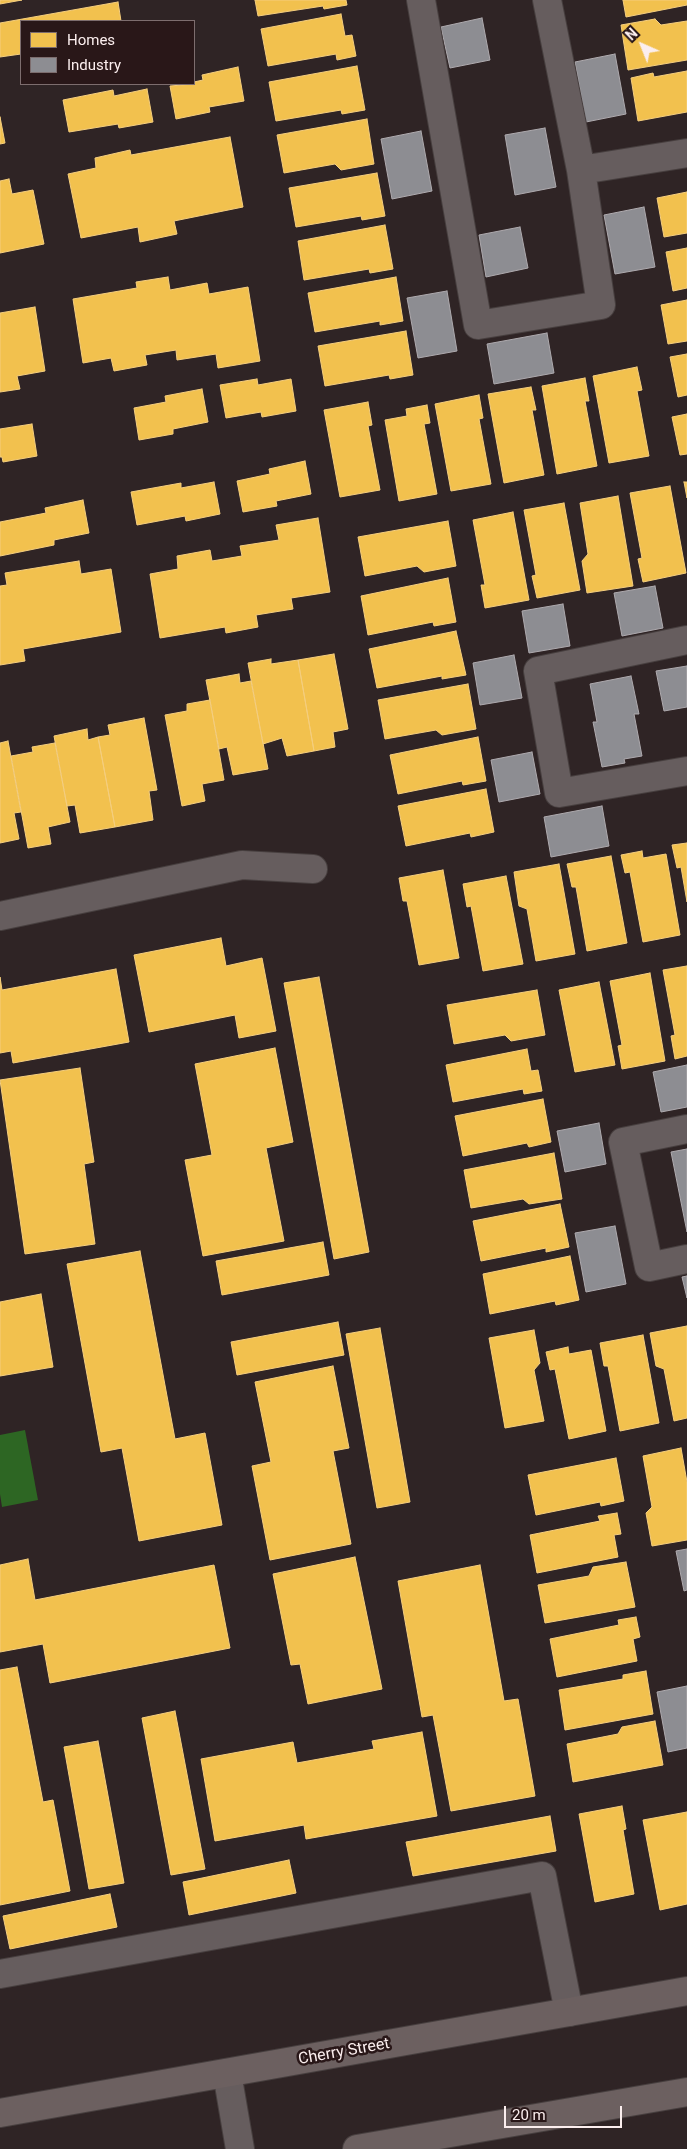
<!DOCTYPE html>
<html>
<head>
<meta charset="utf-8">
<style>
  body { margin:0 }
  #map { position:relative; width:687px; height:2149px; overflow:hidden; background:#2f2425; font-family:Roboto,sans-serif }
  canvas { display:block }
  .legend { position:absolute; left:20px; top:20px; width:175px; height:65px; box-sizing:border-box; background:#291718; border:1px solid #7d6d6e; margin:0; padding:6px 9px; list-style:none; font-size:15px; color:#fbeeee }
  .legend li { display:flex; align-items:center; gap:10px; height:25px }
  .legend b { width:25px; border:1px solid #7d6d6e }
  .north { position:absolute; left:617px; top:20px; width:50px; height:50px; -webkit-text-stroke:4px #291718; paint-order:stroke; rotate:316deg; font-size:14px; font-weight:700; line-height:20px; text-align:center; color:#fbeeee }
  .north::after { content:''; display:block; margin:auto; width:18px; height:22px; background:#fbeeee; clip-path:polygon(50% 0,100% 100%,50% 72%,0 100%) }
  .scale { position:absolute; left:504px; top:2106px; width:118px; height:22px; box-sizing:border-box; border:2px solid #fbeeee; border-top:0; padding-left:6px; font-size:15px; line-height:18px; white-space:nowrap; color:#fbeeee; -webkit-text-stroke:4px #291718; paint-order:stroke }
</style>
</head>
<body>
<div id="map">
<canvas width="687" height="2149"></canvas>
<ul class="legend">
<li><b style="height:14px;background:#f2c14e"></b>Homes</li>
<li><b style="height:14px;background:#8d8d92"></b>Industry</li>
</ul>
<div class="north">N</div>
<div class="scale">20 m</div>
</div>
<script>
const ctx = document.querySelector('canvas').getContext('2d');
ctx.lineJoin = 'round';
function fill(path, color) { ctx.fillStyle = color; ctx.fill(path, 'evenodd'); }
const toPath = rows => new Path2D(rows.map(r => 'M' + r).join(''));
function strokePath(path, color, width, dash) { ctx.strokeStyle = color; ctx.lineWidth = width; ctx.lineCap = dash ? 'butt' : 'round'; ctx.setLineDash(dash || []); ctx.stroke(path); }
function write(font, color, halo, rows, align = 'center') {
  ctx.font = font + ' Roboto,sans-serif'; ctx.lineWidth = 5; ctx.setLineDash([]); ctx.textBaseline = 'middle'; ctx.strokeStyle = halo; ctx.fillStyle = color; for (const [text, x, y, turn = 0] of rows) {
    ctx.save(); ctx.translate(x, y); ctx.rotate((+turn || 0) * Math.PI / 180); ctx.textAlign = isNaN(turn) ? turn : align; if (halo) ctx.strokeText(text, 0, 0); ctx.fillText(text, 0, 0); ctx.restore();
  }
}
fill(toPath([
  [25,1430,38,1500,2,1507,0,1494,0,1435]
]), '#2d6623');
const homes = toPath([
  [0,0,22,0,0,4,0,0],
  [255,0,346,0,347,5,324,9,323,6,258,16,255,0],
  [623,0,687,0,687,5,626,17,623,0],
  [118,2,121,21,21,21,21,54,0,57,0,23,118,2],
  [341,14,345,36,352,35,356,56,337,60,336,54,268,66,261,29,341,14],
  [655,19,661,25,687,21,687,60,628,70,621,25,655,19],
  [357,66,365,110,342,114,341,110,276,121,269,82,357,66],
  [238,67,244,101,209,107,210,112,176,119,170,86,194,84,194,82,203,80,202,75,238,67],
  [687,71,687,112,638,121,631,78,653,73,654,77,687,71],
  [147,89,153,122,119,128,118,124,69,132,63,100,113,90,114,96,147,89],
  [0,117,5,143,0,144,0,117],
  [367,119,374,164,341,170,335,164,284,173,277,135,367,119],
  [230,137,243,207,174,221,177,234,140,242,138,227,81,238,68,174,96,168,95,158,130,150,131,155,230,137],
  [377,173,385,216,362,220,361,216,296,227,289,188,377,173],
  [9,179,12,194,33,190,44,244,0,253,0,181,9,179],
  [687,192,687,233,664,237,657,198,687,192],
  [385,225,393,269,370,273,369,269,304,280,298,241,385,225],
  [687,248,687,288,673,291,666,252,687,248],
  [168,277,170,290,207,283,209,294,248,287,260,361,218,368,216,354,177,360,176,350,145,355,147,365,114,371,111,358,83,363,73,299,137,288,136,282,168,277],
  [396,277,403,321,380,325,380,321,315,332,308,293,396,277],
  [687,300,687,341,668,344,661,305,687,300],
  [35,307,45,371,17,376,20,389,0,392,0,313,35,307],
  [406,331,413,375,390,379,389,375,325,386,318,346,406,331],
  [687,354,687,395,678,397,670,357,687,354],
  [637,367,642,390,637,391,649,456,609,463,593,376,637,367],
  [585,378,589,401,585,401,597,466,557,474,542,386,585,378],
  [257,379,258,385,291,379,296,411,262,417,261,412,226,418,220,385,257,379],
  [531,387,536,410,532,410,544,475,504,483,488,394,531,387],
  [202,389,208,422,173,429,173,434,139,440,134,408,166,402,165,396,202,389],
  [479,395,483,418,479,419,491,484,451,491,435,404,479,395],
  [368,402,372,425,368,426,380,490,340,497,324,410,368,402],
  [427,405,430,423,424,424,437,494,399,501,385,420,407,416,406,409,427,405],
  [687,414,687,454,680,455,672,417,687,414],
  [32,424,37,456,3,462,2,457,0,457,0,429,32,424],
  [305,461,311,494,276,501,277,506,243,512,237,481,270,474,269,469,305,461],
  [214,482,220,514,186,521,185,516,137,525,131,492,181,483,181,488,214,482],
  [684,482,687,482,687,498,684,482],
  [670,486,686,573,643,582,638,559,642,558,630,493,670,486],
  [618,496,633,586,587,593,582,561,588,554,580,503,618,496],
  [83,500,89,533,54,540,54,545,0,556,0,522,46,513,45,508,83,500],
  [564,503,580,590,537,598,532,576,536,575,524,510,564,503],
  [513,512,529,600,485,608,481,585,485,585,473,520,513,512],
  [318,518,330,592,291,598,293,609,256,615,258,627,226,633,225,627,160,638,150,574,178,569,177,556,210,550,212,561,242,556,240,546,279,540,276,525,318,518],
  [448,521,456,566,424,572,417,566,365,576,358,537,448,521],
  [79,561,81,574,111,569,121,632,23,649,25,661,0,665,0,586,7,585,5,573,79,561],
  [448,578,456,622,434,626,433,622,368,635,361,596,448,578],
  [456,631,466,675,442,679,442,676,377,688,369,649,456,631],
  [334,654,348,729,333,732,335,747,314,751,298,660,334,654],
  [271,659,271,664,298,660,314,751,287,756,282,738,263,744,248,663,271,659],
  [239,674,240,683,251,681,268,769,233,775,227,747,219,749,206,680,239,674],
  [468,684,476,729,442,735,436,730,385,739,378,700,468,684],
  [210,700,224,780,202,784,205,801,182,806,165,715,187,711,187,704,210,700],
  [144,718,157,790,149,791,153,820,115,827,98,737,110,735,108,725,144,718],
  [87,729,88,740,98,737,115,827,80,833,75,805,67,806,54,736,87,729],
  [478,737,486,781,463,785,462,781,398,794,390,755,478,737],
  [8,741,21,812,14,813,19,839,0,843,0,743,8,741],
  [55,743,70,822,48,827,51,844,28,848,11,756,33,752,32,747,55,743],
  [486,789,494,832,471,837,470,833,406,846,398,806,486,789],
  [687,843,687,902,681,867,677,868,672,845,687,843],
  [642,851,643,858,666,854,680,935,643,942,630,872,625,873,621,855,642,851],
  [611,856,627,943,587,951,576,887,572,887,567,864,611,856],
  [559,864,575,954,536,961,527,909,519,906,514,872,559,864],
  [443,870,459,958,419,965,407,901,403,901,399,878,443,870],
  [506,876,523,964,483,971,471,906,467,907,463,884,506,876],
  [221,938,226,966,262,958,276,1031,239,1038,235,1015,149,1032,134,955,221,938],
  [687,966,687,1056,675,1059,671,1036,675,1035,663,970,687,966],
  [116,969,129,1042,13,1063,11,1051,0,1053,0,977,2,990,116,969],
  [650,973,665,1061,622,1069,618,1046,622,1045,610,981,650,973],
  [319,977,369,1252,334,1259,284,983,319,977],
  [599,982,615,1065,575,1072,559,990,599,982],
  [537,990,545,1035,511,1041,505,1035,454,1044,447,1005,537,990],
  [275,1048,293,1142,266,1148,284,1241,203,1256,185,1160,212,1155,195,1064,275,1048],
  [527,1049,531,1071,538,1070,542,1091,524,1094,523,1089,453,1102,446,1065,527,1049],
  [80,1068,94,1162,84,1164,95,1244,25,1254,0,1080,80,1068],
  [543,1099,551,1142,529,1147,527,1143,463,1156,455,1116,543,1099],
  [554,1153,562,1199,529,1204,523,1199,471,1208,464,1170,554,1153],
  [560,1204,569,1247,546,1252,546,1248,481,1261,473,1221,560,1204],
  [323,1242,329,1275,222,1295,216,1261,323,1242],
  [140,1251,175,1439,205,1433,222,1525,139,1541,122,1448,101,1452,67,1264,140,1251],
  [570,1256,579,1300,556,1305,555,1301,490,1314,483,1274,570,1256],
  [41,1294,53,1367,0,1376,0,1302,41,1294],
  [338,1322,344,1355,237,1375,231,1342,338,1322],
  [687,1326,687,1418,674,1421,664,1369,656,1366,650,1333,687,1326],
  [380,1328,410,1502,377,1508,346,1334,380,1328],
  [534,1330,540,1363,534,1370,544,1421,505,1428,489,1338,534,1330],
  [643,1335,659,1423,620,1431,608,1366,604,1366,600,1343,643,1335],
  [568,1347,569,1354,591,1350,606,1431,569,1439,555,1369,550,1370,546,1352,568,1347],
  [333,1366,349,1448,333,1451,351,1544,270,1560,252,1466,271,1462,255,1382,333,1366],
  [681,1448,687,1482,687,1540,652,1546,646,1513,652,1507,643,1456,681,1448],
  [616,1458,624,1501,601,1506,600,1502,536,1515,528,1475,616,1458],
  [617,1513,621,1534,614,1535,618,1557,537,1573,530,1535,600,1521,598,1516,617,1513],
  [355,1557,382,1689,308,1704,300,1664,291,1665,273,1574,355,1557],
  [28,1559,35,1600,214,1565,230,1648,50,1683,43,1644,0,1652,0,1565,28,1559],
  [626,1562,635,1607,545,1623,538,1585,589,1576,593,1567,626,1562],
  [480,1565,504,1701,518,1699,535,1796,451,1811,433,1715,422,1717,398,1581,480,1565],
  [636,1617,640,1637,633,1639,637,1661,557,1677,550,1639,619,1625,618,1620,636,1617],
  [17,1667,43,1802,53,1800,70,1891,0,1905,0,1670,17,1667],
  [646,1671,653,1714,565,1730,559,1690,623,1679,623,1675,646,1671],
  [175,1711,205,1869,171,1875,142,1718,175,1711],
  [655,1721,663,1765,573,1782,567,1744,618,1734,622,1727,655,1721],
  [422,1732,437,1816,306,1839,304,1825,215,1841,201,1759,293,1742,297,1763,374,1749,372,1741,422,1732],
  [98,1741,124,1883,89,1889,64,1747,98,1741],
  [622,1806,626,1829,623,1830,634,1894,595,1902,579,1814,622,1806],
  [687,1812,687,1904,660,1910,643,1820,687,1812],
  [550,1816,556,1851,413,1876,406,1842,550,1816],
  [289,1860,296,1893,189,1915,183,1882,289,1860],
  [110,1894,117,1927,10,1949,3,1916,110,1894]
]);
fill(homes, '#f2c14e');
strokePath(homes, '#f5ce7e', 1);
const industry = toPath([
  [482,18,490,60,450,68,441,27,482,18],
  [615,54,626,114,586,122,575,62,615,54],
  [545,128,556,187,515,195,505,135,545,128],
  [421,131,432,191,392,199,381,139,421,131],
  [644,207,655,267,615,274,604,215,644,207],
  [520,227,528,268,486,277,479,235,520,227],
  [447,291,457,351,418,358,407,298,447,291],
  [547,333,554,373,494,384,487,344,547,333],
  [655,586,663,628,622,636,614,593,655,586],
  [563,604,570,646,529,653,522,611,563,604],
  [514,655,522,698,480,705,473,663,514,655],
  [687,666,687,707,664,711,656,671,687,666],
  [631,676,639,714,634,714,642,756,624,759,625,763,602,767,593,722,597,722,590,684,631,676],
  [532,752,540,794,499,802,491,760,532,752],
  [602,806,609,846,551,857,544,817,602,806],
  [687,1065,687,1107,661,1112,653,1072,687,1065],
  [599,1123,606,1164,565,1172,557,1131,599,1123],
  [687,1149,687,1232,671,1152,687,1149],
  [615,1226,626,1284,586,1292,575,1233,615,1226],
  [687,1276,687,1298,682,1277,687,1276],
  [687,1549,687,1590,684,1591,676,1551,687,1549],
  [687,1686,687,1748,668,1752,657,1692,687,1686]
]);
fill(industry, '#8d8d92');
strokePath(industry, '#aeaaae', 1);
const street = toPath([
  [421,0,478,325,601,305,581,170,547,0],
  [581,170,687,153],
  [687,640,538,671,559,793,687,771],
  [0,916,242,865,313,869],
  [687,1129,623,1142,649,1267,687,1259],
  [0,1974,542,1876,569,2012],
  [227,2073,240,2149]
]);
const secondary = toPath([
  [0,2113,687,1991],
  [357,2149,687,2092]
]);
strokePath(street, '#473f3f', 30);
strokePath(secondary, '#473f3f', 30);
strokePath(street, '#665d5e', 28);
strokePath(secondary, '#6c6060', 28);
write('16px', '#fbeeee', '#291718', [
  ["Cherry Street",344,2052,-10]
]);
</script>
</body>
</html>
